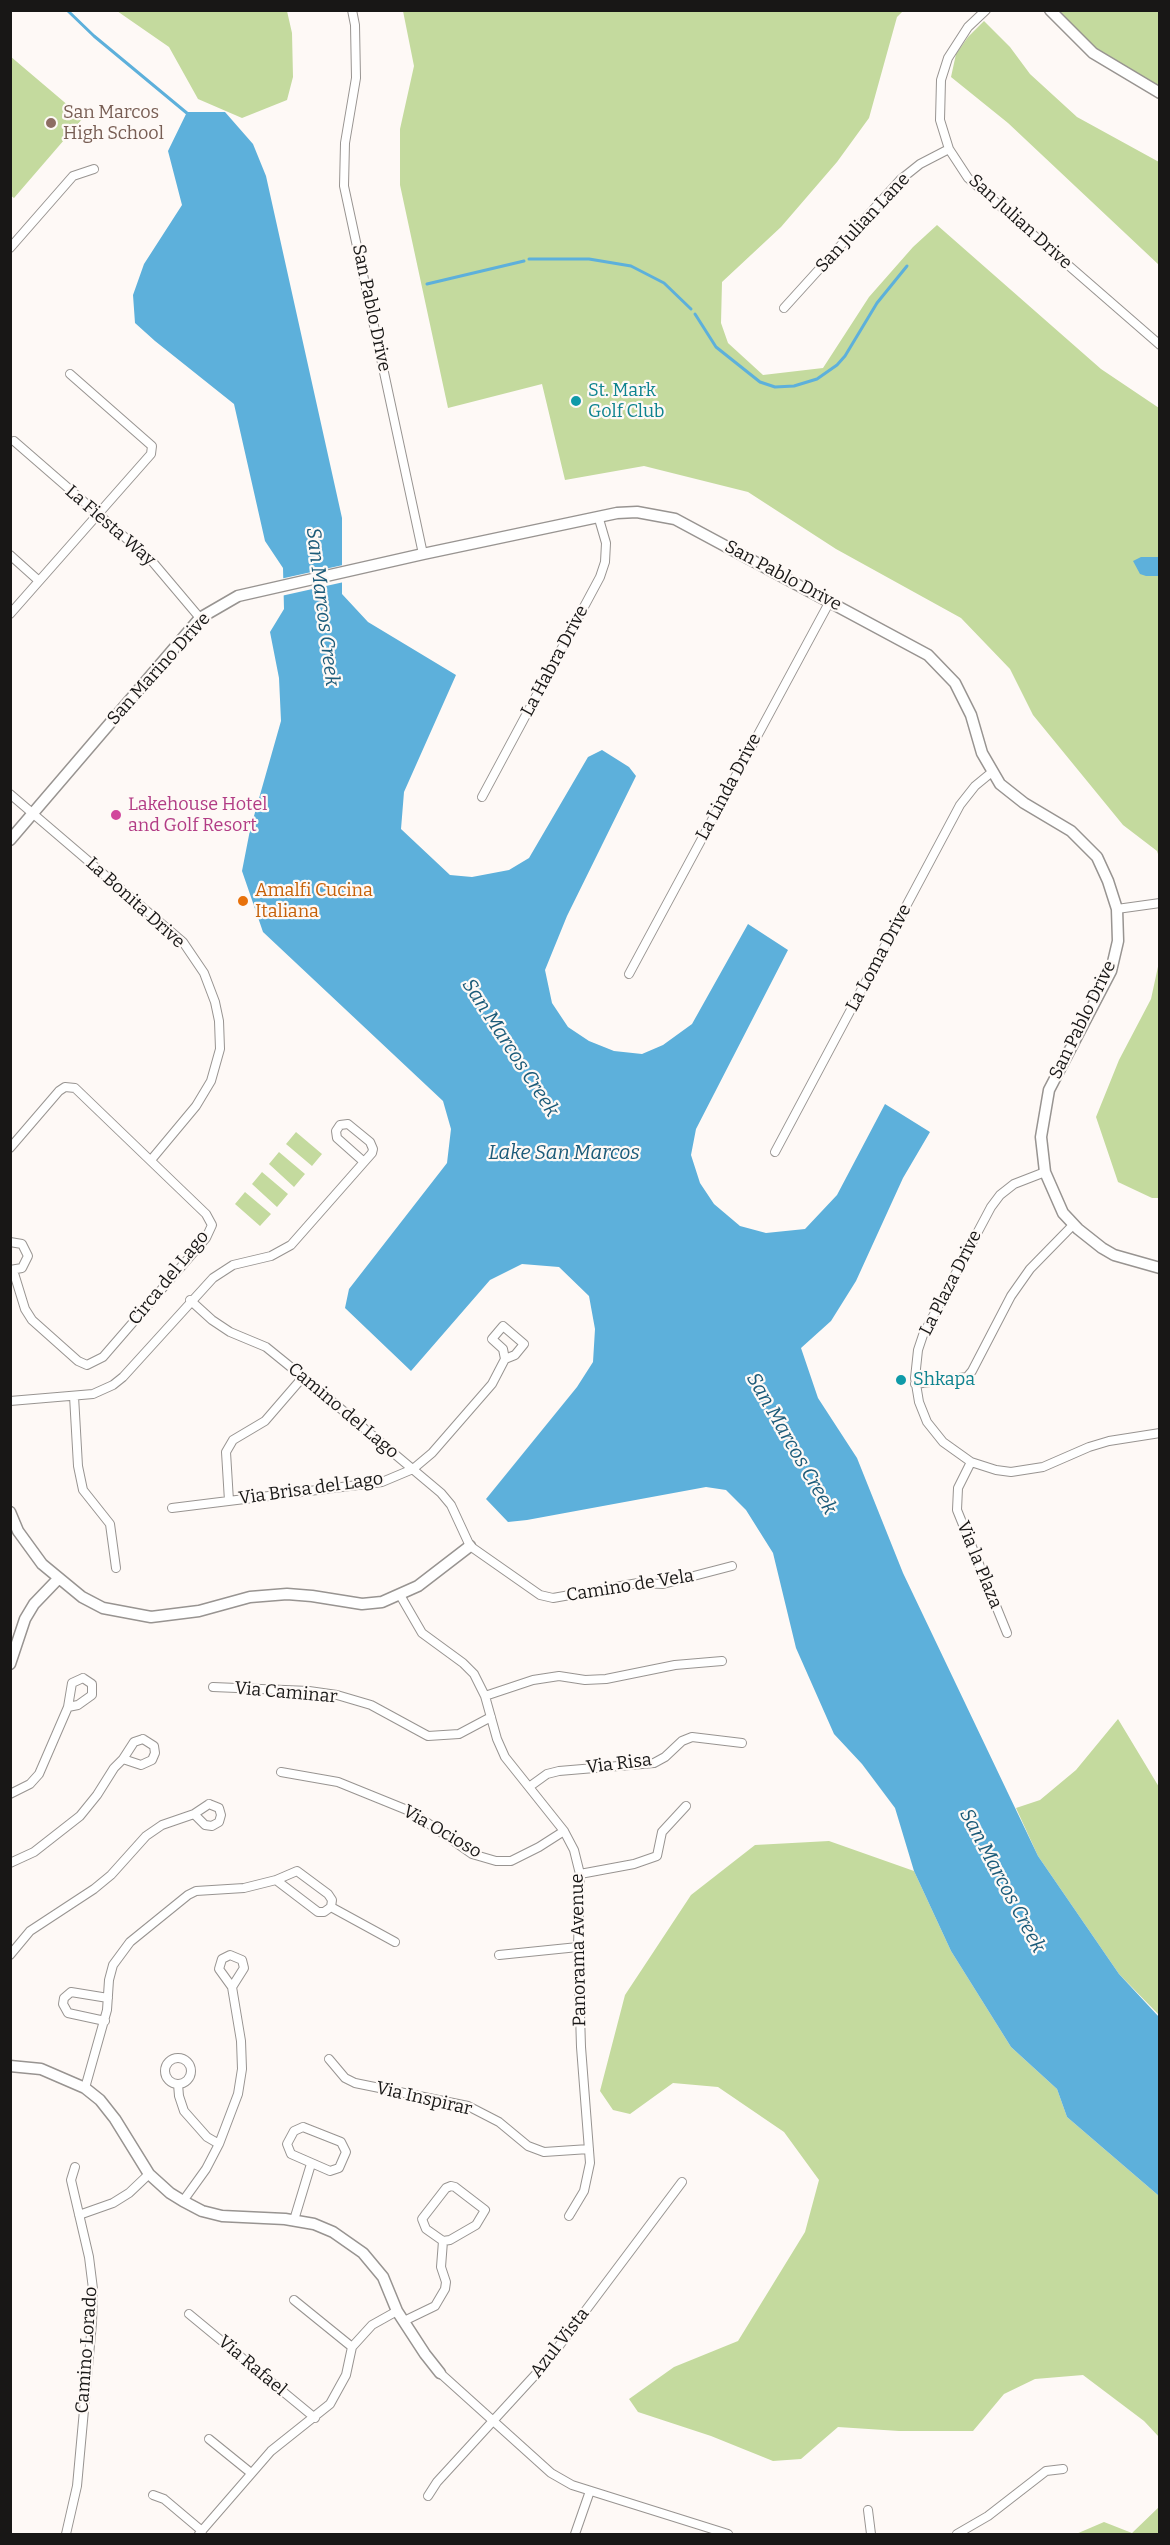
<!DOCTYPE html>
<html>
<head>
<meta charset="utf-8">
<style>
  body { margin:0 }
  #map { position:relative; width:1170px; height:2545px; overflow:hidden; background:#fef9f6; font-family:Bitter,serif }
  canvas { display:block }
  .frame { position:absolute; inset:0; border:12px solid #181716; pointer-events:none }
</style>
</head>
<body>
<div id="map">
<canvas width="1170" height="2545"></canvas>
<div class="frame"></div>
</div>
<script>
const ctx = document.querySelector('canvas').getContext('2d');
ctx.lineJoin = 'round';
function fill(path, color) { ctx.fillStyle = color; ctx.fill(path, 'evenodd'); }
const toPath = rows => new Path2D(rows.map(r => 'M' + r).join(''));
function strokePath(path, color, width, dash) { ctx.strokeStyle = color; ctx.lineWidth = width; ctx.lineCap = dash ? 'butt' : 'round'; ctx.setLineDash(dash || []); ctx.stroke(path); }
function write(font, color, halo, rows, align = 'center') {
  ctx.font = font + ' Bitter,serif'; ctx.lineWidth = 4.5; ctx.setLineDash([]); ctx.textBaseline = 'middle'; ctx.strokeStyle = halo; ctx.fillStyle = color; for (const [text, x, y, turn = 0] of rows) {
    ctx.save(); ctx.translate(x, y); ctx.rotate((+turn || 0) * Math.PI / 180); ctx.textAlign = isNaN(turn) ? turn : align; if (halo) ctx.strokeText(text, 0, 0); ctx.fillText(text, 0, 0); ctx.restore();
  }
}
fill(toPath([
  [117,11,287,11,292,33,293,77,287,100,242,118,198,99,169,47],
  [403,11,903,11,897,17,869,118,837,162,781,227,722,282,721,323,728,343,763,375,823,368,869,297,913,247,937,225,1101,369,1159,408,1159,857,1157,851,1123,825,1033,715,1010,669,961,618,836,549,748,492,644,466,565,480,542,384,448,408,400,185,400,129,414,66],
  [1051,11,1159,11,1159,94,1119,71],
  [984,21,1010,47,1030,74,1077,117,1159,162,1159,265,1008,123,951,77,956,54,968,37],
  [10,56,83,118,14,198,10,195],
  [1159,962,1160,1198,1152,1198,1118,1182,1096,1117,1119,1060,1151,999],
  [296,1132,322,1154,312,1166,286,1144],
  [279,1152,305,1174,294,1187,269,1164],
  [262,1172,288,1194,277,1207,252,1184],
  [245,1192,271,1214,260,1226,235,1204],
  [1118,1719,1159,1787,1159,2015,1119,1974,1038,1856,1016,1808,1040,1800,1076,1770],
  [829,1841,914,1871,951,1951,1011,2047,1057,2089,1067,2117,1159,2196,1159,2437,1144,2421,1083,2375,1035,2379,1004,2394,973,2431,899,2431,838,2427,801,2459,773,2461,711,2436,638,2412,629,2399,674,2367,738,2341,805,2232,819,2180,784,2132,718,2087,673,2083,630,2114,613,2110,600,2091,625,1995,691,1895,755,1845],
  [1159,2507,1159,2534,1076,2534,1104,2522,1132,2533]
]), '#c4da9e');
fill(toPath([
  [187,112,225,112,253,144,266,176,342,518,342,594,368,622,456,675,404,792,401,829,450,875,472,877,509,870,529,858,588,757,602,750,629,767,636,776,567,916,545,970,552,1003,568,1027,589,1041,614,1051,642,1054,663,1045,692,1024,748,924,788,950,696,1129,691,1155,700,1183,714,1204,740,1226,766,1233,805,1229,837,1195,885,1104,930,1132,903,1178,856,1281,831,1321,801,1348,818,1398,857,1458,903,1573,1038,1856,1119,1974,1159,2017,1159,2196,1067,2117,1057,2089,1011,2047,951,1951,914,1871,895,1808,862,1764,834,1734,796,1648,773,1553,746,1510,726,1490,706,1487,527,1520,508,1522,486,1499,577,1387,593,1362,595,1329,589,1296,559,1267,522,1264,490,1280,411,1371,345,1308,349,1289,447,1163,451,1129,443,1101,263,932,242,871,250,830,281,721,279,678,270,632,284,609,283,568,265,541,234,404,155,341,135,323,133,295,144,264,182,205,168,151],
  [1141,557,1159,557,1159,576,1146,576,1140,574,1133,561]
]), '#5db0db');
fill(toPath([
  [343,565,344,582,281,596,280,579]
]), '#fef9f6');
strokePath(toPath([
  [67,10,94,36,188,114],
  [529,259,589,259,631,266,664,283,691,309],
  [427,284,524,261],
  [695,314,716,347,760,382,775,387,794,386,817,379,837,365,845,356,877,303,907,266]
]), '#5db0db', 3);
const street = toPath([
  [352,10,355,25,356,78,345,143,344,186,423,554],
  [986,10,968,27,948,58,941,80,940,120,949,149,968,178,1160,345],
  [10,248,73,176,94,169],
  [784,308,900,180,920,164,949,149],
  [14,441,151,560,200,618],
  [10,555,39,581],
  [10,614,151,454,152,446,70,374],
  [10,794,183,942,204,973,215,1002,219,1021,220,1049,211,1081,196,1106,151,1160],
  [482,797,600,577,605,562,606,543,599,519],
  [1117,909,1160,903],
  [629,974,830,601],
  [10,1148,59,1091,65,1087,75,1088,206,1214,212,1225,206,1238,103,1357,87,1365,78,1361,32,1320,25,1309,13,1270],
  [775,1152,960,805,975,786,992,772],
  [1045,1172,1014,1184,1000,1195,991,1207,923,1335,918,1350,915,1378,919,1402,927,1422,943,1442,971,1462,996,1470,1011,1472,1043,1467,1089,1447,1109,1441,1160,1433],
  [10,1242,22,1244,28,1256,22,1268,10,1270],
  [190,1300,212,1320,230,1332,266,1347,303,1377,441,1493,451,1505,470,1546,540,1595,553,1598,638,1583,663,1584,732,1566],
  [915,1384,967,1377,972,1371,1011,1296,1030,1269,1074,1224],
  [74,1396,78,1466,83,1490,110,1524,116,1568],
  [10,1401,93,1394,113,1385,123,1377,213,1278,233,1265,271,1256,291,1245,372,1153,373,1149,370,1142,348,1124,340,1125,336,1131,337,1138,364,1162],
  [971,1462,958,1488,957,1510,1007,1633],
  [229,1501,226,1452,233,1440,265,1421,303,1377],
  [172,1508,382,1482,413,1469,432,1453,492,1384,505,1359,515,1355,524,1344,503,1326,492,1339,503,1349,505,1359],
  [400,1595,422,1633,463,1663,474,1674,485,1696,497,1739,505,1757,564,1831,574,1850,580,1874,578,1947,581,2047,590,2163,584,2191,569,2216],
  [83,1678,92,1684,92,1695,78,1705,68,1707,72,1683,83,1678],
  [213,1687,309,1691,337,1695,371,1705,428,1736,459,1734,491,1717],
  [485,1696,533,1680,559,1676,585,1680,606,1679,675,1665,722,1661],
  [143,1739,154,1746,155,1753,152,1760,141,1765,123,1759,134,1742,143,1739],
  [281,1772,338,1782,412,1812,472,1854,496,1861,511,1861,539,1847,564,1831],
  [529,1787,547,1774,559,1771,654,1763,665,1757,682,1741,692,1737,742,1743],
  [10,1794,30,1784,39,1774,68,1707],
  [209,1804,219,1808,221,1815,219,1822,212,1826,205,1825,194,1814,209,1804],
  [10,1863,34,1852,80,1816,97,1795,114,1768,123,1759],
  [580,1874,634,1864,657,1856,662,1832,686,1806],
  [276,1880,318,1912,324,1912,331,1907],
  [331,1907,395,1942],
  [10,1955,30,1931,94,1889,111,1875,146,1836,162,1825,194,1814],
  [499,1955,578,1947],
  [105,2021,68,2013,63,2004,64,1998,71,1992,108,1998],
  '165 2071a13 13 0 1 1 26 0a13 13 0 1 1-26 0Z',
  [329,2059,345,2078,355,2083,468,2106,499,2122,528,2146,544,2152,589,2149],
  [178,2084,179,2096,184,2111,207,2137,219,2144],
  [85,2088,107,2010,109,1980,113,1965,130,1942,188,1895,196,1891,244,1888,276,1880,297,1871,328,1894,332,1900,331,1907],
  [303,2127,341,2142,346,2152,339,2168,330,2171,291,2154,287,2144,294,2131,303,2127],
  [451,2186,455,2187,485,2210,476,2225,450,2240,443,2241,426,2229,422,2219,446,2188,451,2186],
  [183,2201,206,2169,219,2144,238,2094,242,2069,241,2041,232,1987,219,1969,222,1959,230,1955,242,1960,244,1968,232,1987],
  [79,2215,113,2203,129,2193,149,2174],
  [294,2220,311,2164],
  [294,2300,352,2347],
  [189,2314,315,2418],
  [404,2321,435,2306,445,2289,446,2282,441,2267,443,2241],
  [440,2373,551,2473,572,2485,728,2534],
  [209,2439,251,2473],
  [153,2495,164,2499,202,2531],
  [428,2496,437,2482,547,2362,682,2182],
  [868,2510,871,2534],
  [66,2534,77,2486,92,2323,93,2289,89,2257,71,2180,75,2167],
  [199,2534,271,2451,330,2404,346,2375,352,2347,372,2325,397,2311],
  [575,2534,590,2491],
  [957,2534,988,2516,1046,2471,1063,2469]
]);
const secondary = toPath([
  [1050,10,1093,53,1160,93],
  [10,840,200,618,238,596,423,554,617,513,637,512,675,519,928,655,955,683,971,715,982,753,1000,784,1024,803,1071,831,1097,857,1108,881,1117,909,1118,941,1111,971,1049,1090,1041,1137,1045,1172,1063,1213,1078,1229,1102,1248,1114,1255,1160,1268],
  [10,1512,18,1531,42,1564,82,1597,103,1608,151,1617,199,1611,250,1597,287,1594,312,1596,362,1604,382,1602,418,1586,470,1546],
  [10,1664,25,1619,34,1604,58,1579],
  [10,2066,41,2069,85,2088,100,2100,115,2119,149,2174,170,2193,183,2201,202,2211,222,2216,285,2219,314,2224,333,2232,363,2253,383,2277,397,2311,425,2354,440,2373]
]);
strokePath(street, '#989491', 10);
strokePath(secondary, '#989491', 13);
strokePath(street, '#fff', 8);
strokePath(secondary, '#fff', 10);
for (const [x, y, r, color] of [
  [51,123,6,"#8d6e63"],
  [576,401,6,"#0f9aa8"],
  [116,815,6,"#d1479c"],
  [243,901,6,"#e8710a"],
  [901,1380,6,"#0f9aa8"]
]) { const dot = new Path2D(); dot.arc(x, y, r, 0, 2 * Math.PI); ctx.fillStyle = color; ctx.fill(dot); strokePath(dot, '#fef9f6', 2); }
write('18px', '#785e54', '#fef9f6', [
  ["San Marcos",63,113],
  ["High School",63,134]
], 'left');
write('18px', '#181716', '#fef9f6', [
  ["San Julian Drive",1020,222,42],
  ["San Julian Lane",863,223,-47],
  ["San Pablo Drive",371,308,78],
  ["La Fiesta Way",110,526,41],
  ["San Pablo Drive",783,576,28],
  ["La Habra Drive",555,661,-62],
  ["San Marino Drive",159,669,-48],
  ["La Linda Drive",729,787,-62],
  ["La Bonita Drive",135,903,42],
  ["La Loma Drive",879,958,-62],
  ["San Pablo Drive",1083,1020,-64],
  ["Circa del Lago",169,1278,-51],
  ["La Plaza Drive",951,1283,-63],
  ["Camino del Lago",343,1411,40],
  ["Via Brisa del Lago",311,1489,-8],
  ["Via la Plaza",979,1565,68],
  ["Camino de Vela",630,1586,-9],
  ["Via Caminar",286,1693,5],
  ["Via Risa",619,1764,-7],
  ["Via Ocioso",442,1832,30],
  ["Panorama Avenue",579,1950,-91],
  ["Via Inspirar",424,2099,13],
  ["Azul Vista",560,2343,-52],
  ["Camino Lorado",87,2350,-86],
  ["Via Rafael",252,2366,40]
]);
write('18px', '#0d838f', '#fef9f6', [
  ["St. Mark",588,391],
  ["Golf Club",588,412],
  ["Shkapa",913,1380]
], 'left');
write('18px', '#b23c85', '#fef9f6', [
  ["Lakehouse Hotel",128,805],
  ["and Golf Resort",128,826]
], 'left');
write('18px', '#c56008', '#fef9f6', [
  ["Amalfi Cucina",255,891],
  ["Italiana",255,912]
], 'left');
write('italic 20px', '#1c5b79', '#fef9f6', [
  ["San Marcos Creek",322,607,83],
  ["San Marcos Creek",510,1048,57],
  ["Lake San Marcos",564,1153],
  ["San Marcos Creek",791,1444,60],
  ["San Marcos Creek",1002,1881,62]
]);
</script>
</body>
</html>
